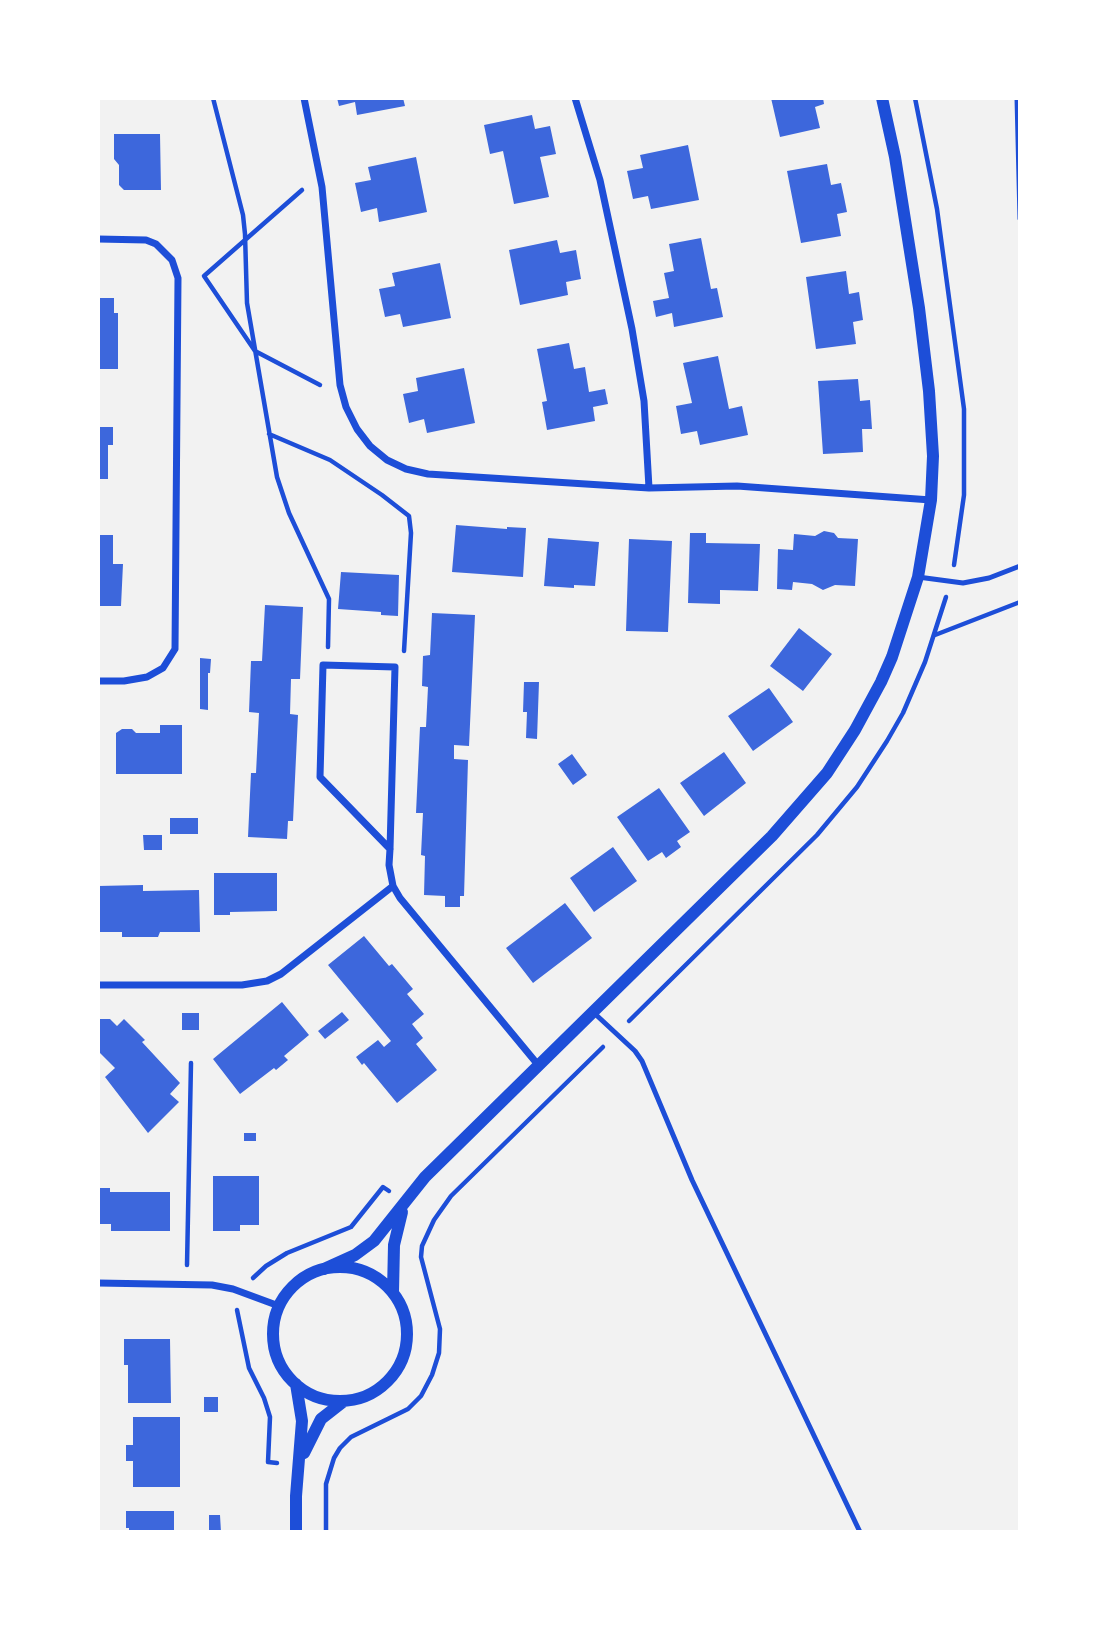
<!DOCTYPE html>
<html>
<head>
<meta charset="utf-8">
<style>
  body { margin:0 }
  #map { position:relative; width:1118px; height:1630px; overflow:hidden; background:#f2f2f2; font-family:Rubik,sans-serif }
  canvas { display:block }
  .frame { position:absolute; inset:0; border:100px solid #fff; pointer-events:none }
</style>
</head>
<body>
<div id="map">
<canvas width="1118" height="1630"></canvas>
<div class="frame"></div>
</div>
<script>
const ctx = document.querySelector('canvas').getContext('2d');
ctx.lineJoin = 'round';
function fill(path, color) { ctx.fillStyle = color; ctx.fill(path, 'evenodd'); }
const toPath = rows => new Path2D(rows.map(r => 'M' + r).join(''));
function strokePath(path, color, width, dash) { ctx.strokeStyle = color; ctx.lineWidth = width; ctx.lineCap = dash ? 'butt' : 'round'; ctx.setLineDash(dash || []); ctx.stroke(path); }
fill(toPath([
  [337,98,403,98,405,106,357,115,355,102,339,106],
  [771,98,823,98,824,104,815,107,820,128,780,137],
  [532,115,535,129,550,126,556,154,540,157,549,197,514,204,503,151,490,154,484,125],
  [114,134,160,134,161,190,124,190,119,185,119,165,114,159],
  [688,145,699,200,651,209,648,196,633,199,627,171,643,168,640,155],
  [416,157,427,212,379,222,377,208,361,212,355,183,371,180,368,167],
  [827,164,831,185,841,183,844,197,847,212,837,214,841,236,801,243,787,171],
  [701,238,711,289,717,288,723,317,674,327,672,313,656,317,653,301,669,298,664,273,674,271,669,244],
  [557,240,560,253,576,250,581,279,566,282,568,295,520,305,509,250],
  [440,263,451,318,403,327,400,314,385,317,379,289,395,286,392,273],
  [846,271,849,294,859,292,863,320,853,322,856,344,816,349,806,277],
  [98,298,114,298,114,313,118,313,118,369,98,369],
  [569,343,574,369,585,367,589,392,605,389,608,404,593,407,595,421,547,430,542,402,547,401,537,349],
  [718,356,729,409,742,406,748,435,700,445,697,431,681,434,676,406,692,403,683,363],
  [464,368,475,423,427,433,424,419,409,423,403,394,418,391,416,378],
  [858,379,860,401,870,400,872,429,862,429,863,452,823,454,818,381],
  [98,427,113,427,113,445,108,445,108,479,98,479],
  [456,525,507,529,507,527,526,528,523,577,452,572],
  [824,531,834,533,838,538,858,539,855,586,835,585,823,590,812,584,793,582,792,590,777,589,778,549,793,550,794,534,815,536],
  [690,533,706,533,706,543,760,544,758,591,720,590,720,604,688,603],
  [98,535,113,535,113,564,123,564,121,606,98,606],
  [548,538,599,542,595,586,574,585,574,588,544,586],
  [629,539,672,541,668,632,626,631],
  [341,572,399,575,398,616,381,615,381,612,338,609],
  [265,605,303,607,300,679,291,679,290,714,298,715,293,821,288,821,287,839,248,837,251,773,256,773,259,713,249,712,251,661,262,661],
  [432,613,475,615,469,746,454,745,454,759,468,760,464,896,460,896,460,907,445,907,445,896,424,895,425,856,421,855,423,813,416,813,420,727,426,727,428,687,422,686,423,656,430,655],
  [799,628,832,654,803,691,770,666],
  [200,658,211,659,210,673,208,673,208,710,200,709],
  [524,682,539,682,537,739,526,738,527,712,523,712],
  [769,688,793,722,753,751,728,716],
  [160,725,182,725,182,774,116,774,116,733,122,729,132,729,136,733,160,733],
  [724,752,746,783,704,816,680,783],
  [572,754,587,775,573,785,558,764],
  [659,788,690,832,677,841,681,847,666,858,662,852,648,861,617,817],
  [170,818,198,818,198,834,170,834],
  [143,835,162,835,162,850,144,850],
  [613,847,637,881,594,912,570,878],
  [214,873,277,873,277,911,230,912,230,915,214,915],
  [143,885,143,891,199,890,200,932,160,932,158,937,122,937,122,932,98,932,98,886],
  [565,903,592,938,533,983,506,948],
  [364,936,389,966,392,964,413,989,407,994,424,1014,412,1024,423,1038,416,1044,437,1070,397,1103,364,1063,362,1065,356,1057,378,1040,384,1047,391,1041,328,965],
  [282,1002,309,1035,284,1056,288,1060,276,1070,274,1068,240,1094,213,1059],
  [342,1012,349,1020,325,1039,318,1031],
  [182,1013,199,1013,199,1030,182,1030],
  [98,1019,110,1019,117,1026,124,1019,145,1040,142,1042,180,1083,170,1094,179,1102,148,1133,105,1077,115,1068,98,1051],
  [244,1133,256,1133,256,1141,244,1141],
  [213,1176,259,1176,259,1225,240,1225,240,1231,213,1231],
  [98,1188,110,1188,110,1192,170,1192,170,1231,111,1231,111,1224,98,1224],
  [124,1339,170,1339,171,1403,128,1403,128,1365,124,1365],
  [204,1397,218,1397,218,1412,204,1412],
  [133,1417,180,1417,180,1487,133,1487,133,1461,126,1461,126,1445,133,1445],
  [126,1511,174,1511,174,1532,129,1532,129,1528,126,1528],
  [209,1515,220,1515,221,1532,209,1532]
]), '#3d67dc');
strokePath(toPath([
  [213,98,243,215,245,234,247,303,277,477,289,513,329,599,328,647],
  [915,98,937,209,964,409,964,495,954,565],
  [204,276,255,351,320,385],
  [204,276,302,190],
  [269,434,330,460,382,495,409,516,411,533,404,651],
  [935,635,1020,602],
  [629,1021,817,835,857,787,887,741,903,713,925,662,946,597],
  [187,1265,191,1063],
  [253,1278,266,1266,287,1253,351,1227,383,1187,389,1191],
  [237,1310,249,1368,264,1398,270,1417,268,1462,277,1463],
  [326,1532,326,1484,334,1458,340,1448,351,1437,408,1409,421,1396,432,1375,439,1353,440,1329,421,1257,422,1246,434,1220,451,1196,603,1047]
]), '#1d4ed8', 4.5);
strokePath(toPath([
  [1017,98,1020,219],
  [918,577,963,583,989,578,1020,566],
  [593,1012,635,1051,642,1061,692,1180,860,1532]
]), '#1d4ed8', 5);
strokePath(toPath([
  [304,98,322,187,340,385,346,407,357,429,370,446,387,460,406,469,428,474,649,488,737,486,931,500],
  [575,98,600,180,632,329,644,401,649,488],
  [98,239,146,240,156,244,172,260,178,278,175,649,163,668,147,677,124,681,98,681],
  [390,849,320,777,323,665,395,667,390,849,389,865,393,886,400,898,539,1066],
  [98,985,242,985,267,981,281,974,393,886],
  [98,1283,212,1285,233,1289,279,1306]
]), '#1d4ed8', 7);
strokePath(toPath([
  '273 1334a67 67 0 1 1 134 0a67 67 0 1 1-134 0Z',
  [324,1269,355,1255,374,1241,425,1177,772,836,827,773,855,730,881,682,892,657,918,577,931,500,933,456,929,391,919,308,895,157,882,98],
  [393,1292,394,1245,402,1212],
  [304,1453,321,1419,344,1401],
  [296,1532,296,1496,302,1421,296,1384]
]), '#1d4ed8', 12);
</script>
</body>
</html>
